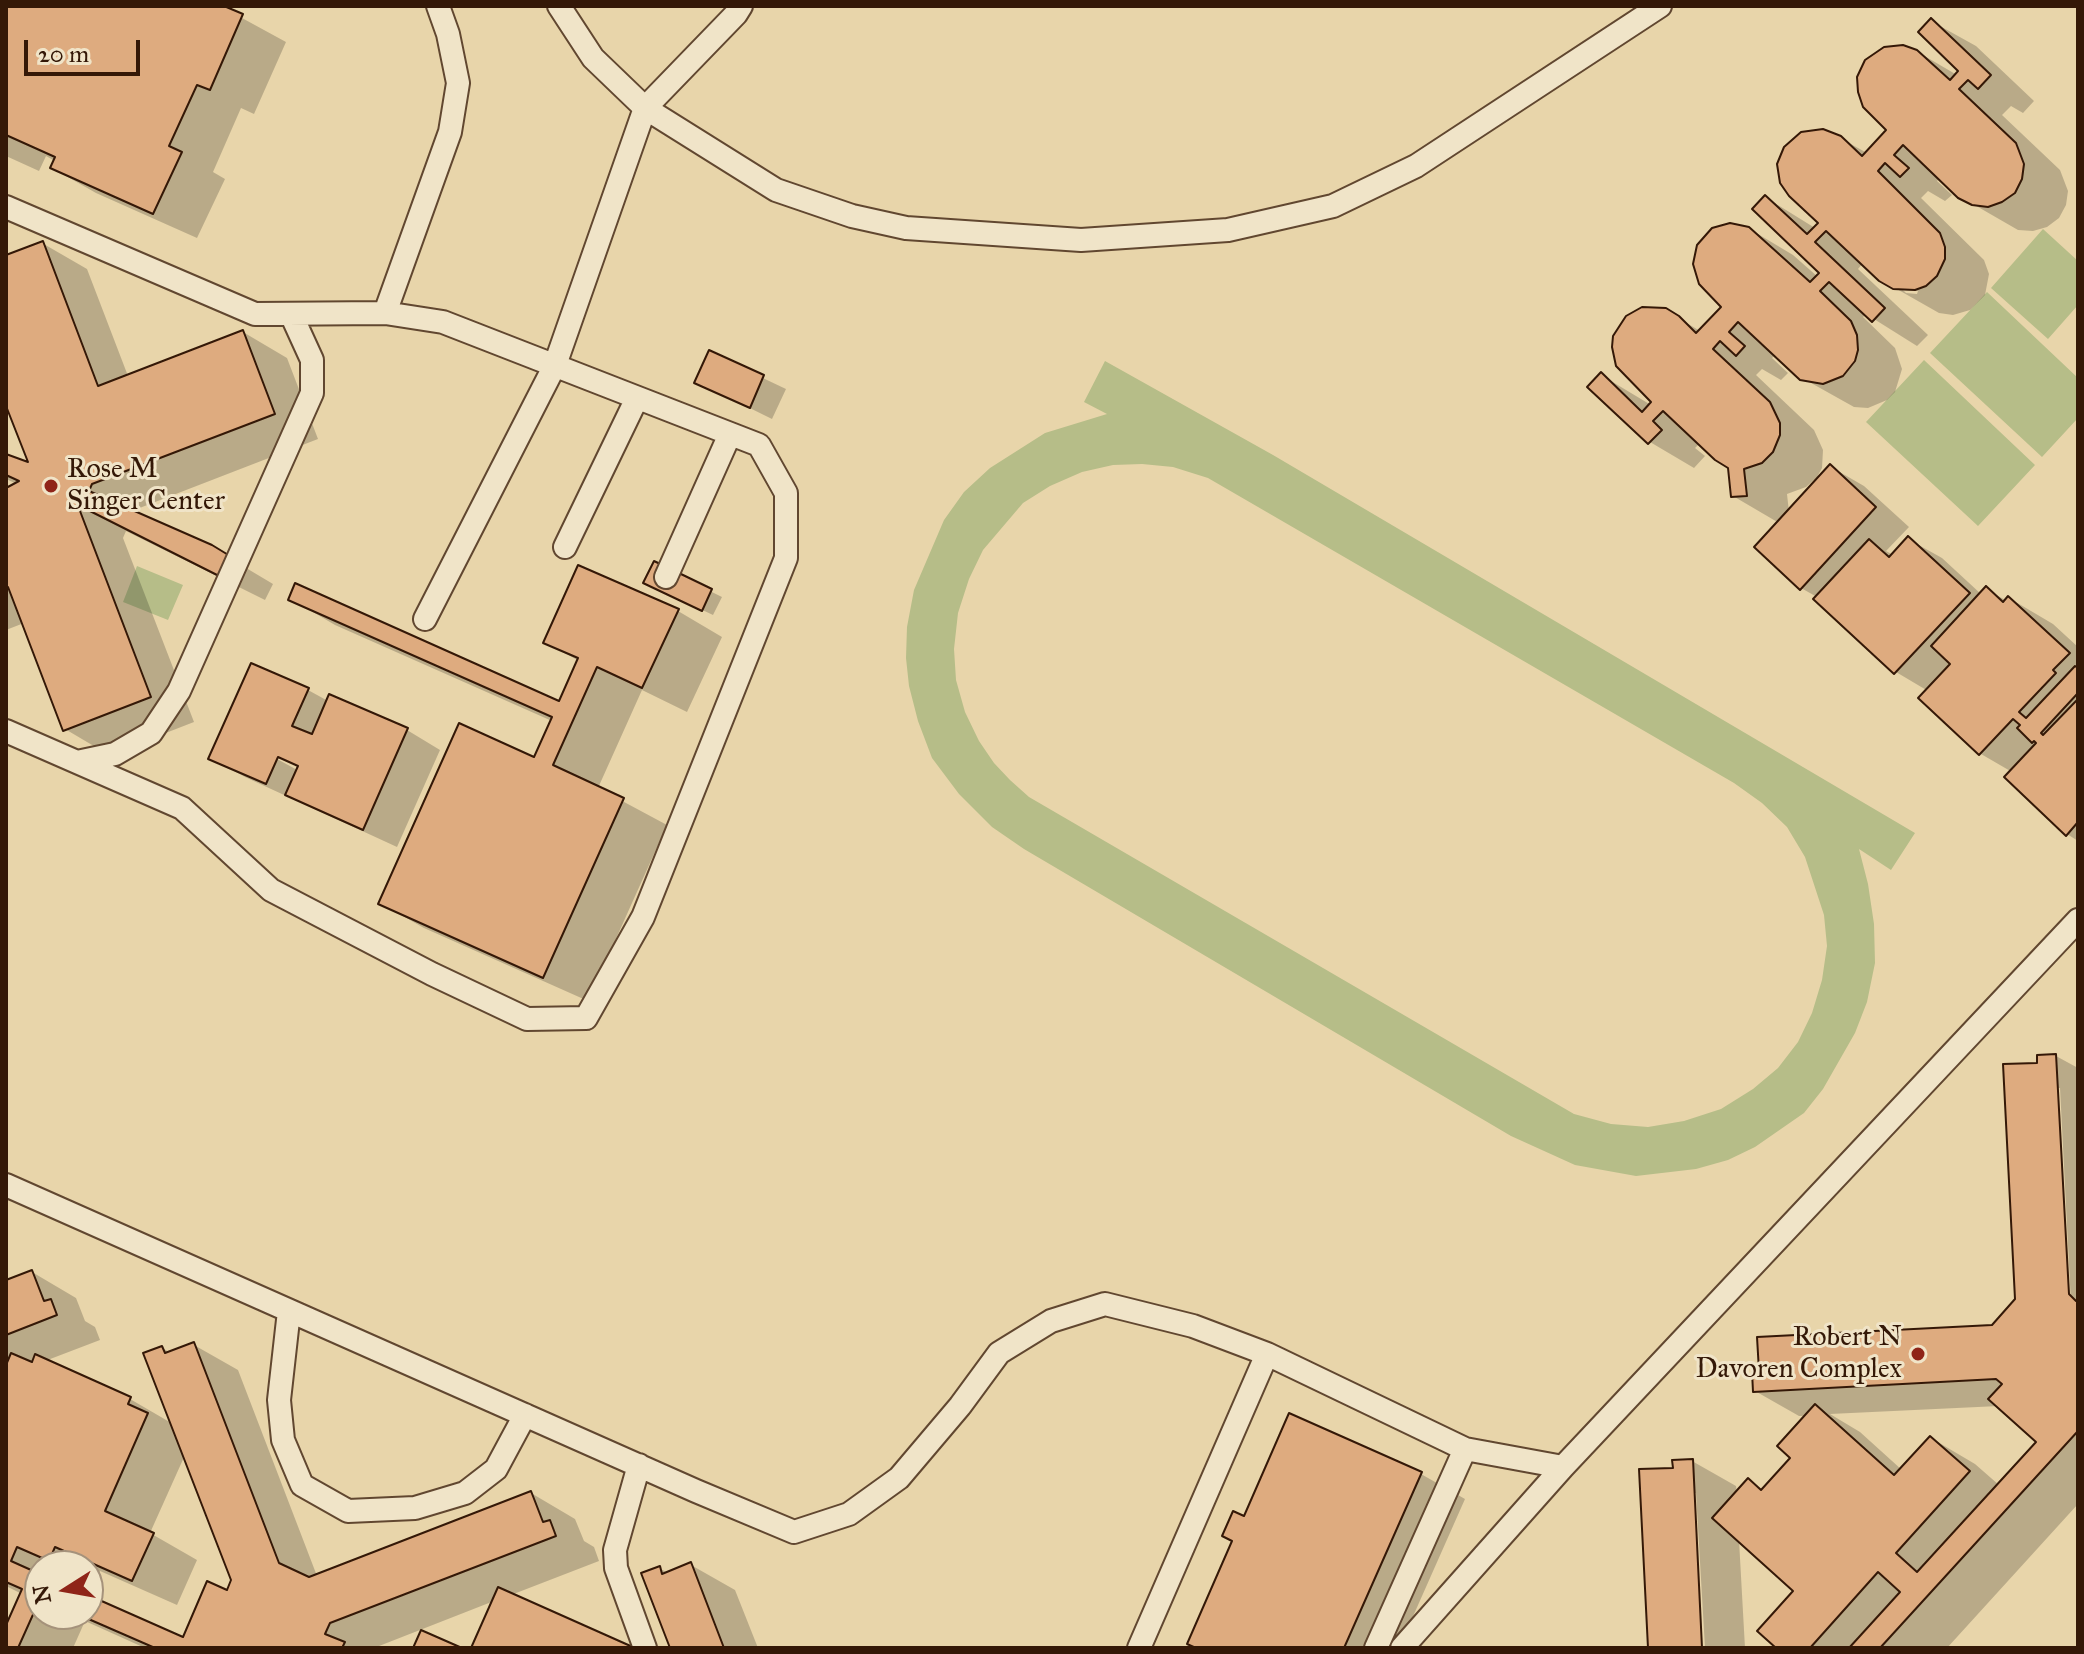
<!DOCTYPE html>
<html>
<head>
<meta charset="utf-8">
<style>
  body { margin:0 }
  #map { position:relative; width:2084px; height:1654px; overflow:hidden; background:#e8d5aa; font-family:"IM FELL Great Primer",serif }
  canvas { display:block }
  .frame { position:absolute; inset:0; border:8px solid #341807; pointer-events:none }
  .north { position:absolute; left:24px; top:1550px; width:80px; height:80px; box-sizing:border-box; background:#f0e4c8; border:2px solid #a5927b; border-radius:50%; rotate:259deg; font-size:22px; font-weight:700; line-height:32px; text-align:center; color:#341807 }
  .north::after { content:''; display:block; margin:auto; width:28px; height:36px; background:#8f2418; clip-path:polygon(50% 0,100% 100%,50% 72%,0 100%) }
  .scale { position:absolute; left:24px; top:40px; width:116px; height:36px; box-sizing:border-box; border:4px solid #341807; border-top:0; padding-left:10px; font-size:24px; line-height:28px; white-space:nowrap; color:#341807; -webkit-text-stroke:6px #f0e4c8; paint-order:stroke }
</style>
</head>
<body>
<div id="map">
<canvas width="2084" height="1654"></canvas>
<div class="frame"></div>
<div class="north">N</div>
<div class="scale">20 m</div>
</div>
<script>
const ctx = document.querySelector('canvas').getContext('2d');
ctx.lineJoin = 'round';
function fill(path, color) { ctx.fillStyle = color; ctx.fill(path, 'evenodd'); }
const toPath = rows => new Path2D(rows.map(r => 'M' + r).join(''));
function strokePath(path, color, width, dash) { ctx.strokeStyle = color; ctx.lineWidth = width; ctx.lineCap = dash ? 'butt' : 'round'; ctx.setLineDash(dash || []); ctx.stroke(path); }
function write(font, color, halo, rows, align = 'center') {
  ctx.font = font + ' "IM FELL Great Primer",serif'; ctx.lineWidth = 6; ctx.setLineDash([]); ctx.textBaseline = 'middle'; ctx.strokeStyle = halo; ctx.fillStyle = color; for (const [text, x, y, turn = 0] of rows) {
    ctx.save(); ctx.translate(x, y); ctx.rotate((+turn || 0) * Math.PI / 180); ctx.textAlign = isNaN(turn) ? turn : align; if (halo) ctx.strokeText(text, 0, 0); ctx.fillText(text, 0, 0); ctx.restore();
  }
}
fill(toPath([
  [2043,229,2078,261,2078,305,2048,339,1991,288],
  [1987,292,2078,378,2078,418,2042,457,1930,353],
  [1924,360,2035,465,1978,526,1866,422],
  [1105,361,1273,455,1915,833,1891,870,1859,849,1868,884,1874,924,1875,963,1867,1002,1855,1033,1823,1089,1804,1113,1755,1147,1728,1160,1696,1169,1636,1176,1575,1165,1511,1136,1024,849,992,827,959,794,932,758,918,721,909,686,906,658,907,627,914,590,944,520,964,492,990,468,1045,433,1107,414,1084,402],
  [1142,464,1173,467,1208,478,1734,783,1762,803,1787,827,1805,857,1824,915,1827,946,1822,980,1812,1013,1798,1042,1778,1068,1753,1089,1721,1109,1684,1121,1648,1127,1611,1124,1574,1114,1029,797,1010,780,994,763,979,741,965,712,956,680,954,649,958,613,969,579,983,550,1023,503,1050,486,1082,472,1113,465],
  [137,566,183,585,168,620,123,602]
]), '#b6bd88');
fill(toPath([
  [6,6,220,6,286,42,254,114,241,108,213,172,225,179,197,238,96,193,52,168,55,161,46,156,39,171,6,156],
  [1931,21,1976,46,2034,101,2023,113,2011,106,2002,115,2060,170,2068,191,2066,205,2059,218,2047,227,2033,231,2018,230,1959,196,1940,178,1937,181,1952,195,1945,201,1928,191,1921,198,1984,260,1989,274,1985,295,1970,310,1953,315,1939,313,1881,280,1863,263,1858,269,1928,335,1917,346,1866,314,1863,317,1895,348,1902,369,1895,392,1887,400,1868,408,1854,407,1795,374,1775,355,1772,358,1788,373,1781,380,1762,369,1756,375,1814,430,1823,450,1822,468,1817,477,1806,487,1787,494,1789,512,1831,467,1864,486,1909,527,1886,551,1893,555,1908,539,1942,558,1981,594,1986,589,2007,601,2009,598,2053,624,2078,647,2078,841,2067,834,2012,772,1981,754,1921,698,1928,691,1896,672,1817,597,1801,588,1779,523,1733,496,1730,467,1700,443,1695,448,1705,456,1694,468,1650,442,1590,387,1601,375,1651,405,1665,310,1700,331,1724,307,1748,228,1793,255,1818,277,1822,272,1765,197,1815,228,1821,223,1840,138,1867,153,1889,130,1916,51,1957,75,1961,70],
  [1901,288,1918,291,1917,294,1906,293],
  [42,243,87,269,128,376,243,332,287,358,318,439,137,509,134,513,211,547,273,584,265,600,126,531,123,538,194,722,109,755,65,729,24,623,6,630,6,488,17,484,6,479,6,456,30,467,6,402,6,257],
  [710,353,786,389,772,419,697,382],
  [655,564,722,597,713,615,656,588],
  [291,599,560,704,579,661,545,642,678,611,722,637,687,712,642,690,598,788,667,825,588,1001,424,928,380,903,535,760,552,721,335,625],
  [308,690,328,701,407,730,440,750,397,847,245,777,211,758],
  [270,750,299,767,299,771,268,754],
  [2056,1056,2078,1068,2078,1504,1947,1648,1779,1648,1796,1591,1739,1540,1745,1648,1705,1648,1696,1493,1692,1493,1700,1648,1650,1648,1676,1470,1692,1461,1736,1486,1737,1494,1748,1481,1764,1490,1793,1458,1807,1416,1799,1416,1755,1391,1993,1327,2017,1300,2039,1065],
  [2056,1088,2060,1088,2071,1304,2067,1304],
  [1999,1406,2038,1441,1999,1485,1975,1464,1931,1438,1902,1470,1860,1432,1830,1414],
  [32,1272,76,1298,85,1321,95,1327,100,1340,45,1361,130,1399,173,1424,162,1348,171,1353,194,1345,238,1370,317,1576,531,1493,575,1519,584,1541,594,1547,599,1561,511,1595,630,1648,474,1648,494,1601,374,1648,145,1648,85,1621,73,1648,6,1648,6,1630,22,1594,6,1586,6,1282],
  [185,1455,233,1580,228,1593,184,1640,88,1597,88,1614,40,1614,40,1566,88,1566,88,1582,94,1585,100,1571,177,1605,197,1560,150,1533],
  [1290,1416,1421,1474,1465,1499,1399,1648,1198,1648,1245,1518],
  [691,1565,735,1590,758,1648,672,1648,659,1568,668,1573]
]), '#0003');
const building = toPath([
  [6,6,224,6,243,14,210,90,197,85,169,146,182,152,153,214,50,168,55,157,6,135,6,6],
  [1931,18,1991,75,1978,89,1968,80,1959,89,2016,143,2024,164,2022,179,2015,193,2002,202,1988,207,1972,205,1958,198,1903,145,1894,155,1909,168,1900,177,1885,163,1878,171,1940,233,1945,247,1945,259,1937,276,1926,286,1915,290,1893,289,1879,281,1826,231,1815,242,1885,308,1872,322,1829,282,1820,291,1851,321,1857,335,1858,350,1855,361,1843,376,1823,384,1800,380,1738,322,1729,332,1745,346,1736,356,1720,341,1713,349,1770,402,1780,423,1780,435,1773,452,1762,463,1744,469,1747,496,1731,497,1728,468,1715,460,1663,411,1653,421,1662,430,1648,444,1587,387,1601,372,1642,412,1651,402,1616,366,1612,347,1613,336,1626,316,1642,307,1666,308,1679,316,1696,333,1721,307,1699,284,1693,264,1697,245,1712,228,1730,223,1749,227,1810,282,1819,273,1752,209,1765,195,1807,234,1818,223,1789,196,1780,183,1777,164,1784,147,1801,132,1823,129,1841,136,1862,156,1886,130,1863,107,1858,92,1857,77,1865,60,1884,47,1903,45,1917,50,1950,80,1958,71,1918,32,1931,18],
  [43,241,98,386,243,330,275,414,92,484,89,491,212,545,230,556,221,577,82,507,80,511,151,697,63,731,8,587,6,588,6,488,19,481,6,475,6,454,28,462,6,406,6,255,43,241],
  [709,350,764,375,750,408,694,383,709,350],
  [1830,464,1876,507,1800,590,1754,547,1830,464],
  [1908,536,1970,593,1894,674,1813,599,1869,539,1889,557,1908,536],
  [654,561,712,589,702,611,643,583,654,561],
  [578,565,679,609,642,688,597,667,553,765,624,798,543,978,378,904,459,723,534,757,552,717,288,600,295,583,559,701,578,658,543,643,578,565],
  [1986,586,2003,602,2008,596,2070,653,2053,670,2056,673,2019,712,2026,718,2075,666,2078,668,2078,693,2041,733,2043,735,2078,699,2078,822,2066,836,2004,777,2036,743,2034,741,2032,743,2017,728,2020,725,2013,719,1979,755,1918,698,1950,664,1931,646,1986,586],
  [251,663,309,688,292,726,312,734,329,694,408,728,363,830,285,795,298,766,278,757,266,784,208,759,251,663],
  [2056,1054,2069,1294,2076,1301,2078,1299,2078,1431,1880,1648,1849,1648,1900,1592,1878,1572,1810,1648,1776,1648,1757,1631,1793,1591,1712,1518,1748,1478,1761,1490,1790,1458,1777,1446,1815,1404,1894,1475,1930,1436,1970,1471,1896,1553,1917,1572,2036,1442,1988,1399,2002,1384,1996,1379,1753,1392,1752,1371,1759,1371,1757,1337,1992,1325,2015,1299,2003,1064,2037,1063,2037,1055,2056,1054],
  [32,1270,44,1301,51,1299,57,1315,6,1335,6,1280,32,1270],
  [194,1342,279,1563,309,1577,531,1491,543,1522,550,1520,556,1536,330,1623,325,1634,345,1642,342,1648,155,1648,77,1614,88,1614,88,1595,183,1637,207,1581,227,1590,231,1580,143,1353,162,1346,165,1353,194,1342],
  [11,1353,32,1362,35,1354,131,1397,128,1404,148,1413,105,1511,154,1533,132,1581,55,1547,49,1561,17,1547,11,1561,40,1574,40,1599,18,1648,6,1648,6,1625,22,1589,6,1582,6,1365,11,1353],
  [1289,1413,1422,1472,1344,1648,1196,1648,1187,1644,1232,1541,1222,1536,1233,1511,1244,1516,1289,1413],
  [1693,1459,1702,1648,1648,1648,1639,1469,1673,1468,1672,1460,1693,1459],
  [691,1562,724,1648,670,1648,641,1573,660,1566,662,1574,691,1562],
  [498,1587,635,1648,471,1648,498,1587],
  [421,1630,462,1648,413,1648,421,1630]
]);
fill(building, '#deab7f');
strokePath(building, '#341807', 2);
const lane = toPath([
  [559,6,593,58,645,108,776,190,852,216,906,228,1081,240,1228,230,1333,206,1416,166,1660,6],
  [6,207,255,314,385,313,443,322,759,445,786,493,786,558,643,917,586,1018,527,1019,432,974,271,890,182,808,6,731],
  [385,313,450,132,458,83,448,34,438,6],
  [565,547,637,398],
  [666,577,730,434],
  [425,619,555,365,645,108,736,14,741,6],
  [77,762,115,754,151,733,179,691,312,393,312,360,291,314],
  [6,1185,696,1491,794,1532,849,1514,899,1478,960,1406,999,1353,1051,1321,1105,1304,1193,1326,1267,1354,1465,1449,1563,1467,2078,920],
  [289,1311,279,1400,283,1440,302,1485,348,1511,415,1508,465,1493,496,1469,525,1415],
  [639,1465,615,1550,616,1568,645,1648],
  [1139,1648,1267,1354],
  [1376,1648,1465,1449],
  [1402,1648,1563,1467]
]);
strokePath(lane, '#614730', 26);
strokePath(lane, '#f0e4c8', 22);
for (const [x, y, r, color] of [
  [51,486,8,"#8f2418"],
  [1918,1354,8,"#8f2418"]
]) { const dot = new Path2D(); dot.arc(x, y, r, 0, 2 * Math.PI); ctx.fillStyle = color; ctx.fill(dot); strokePath(dot, '#f0e4c8', 3); }
write('28px', '#341807', '#f0e4c8', [
  ["Rose M",67,470],
  ["Singer Center",67,502],
  ["Robert N",1902,1338,"right"],
  ["Davoren Complex",1902,1370,"right"]
], 'left');
</script>
</body>
</html>
